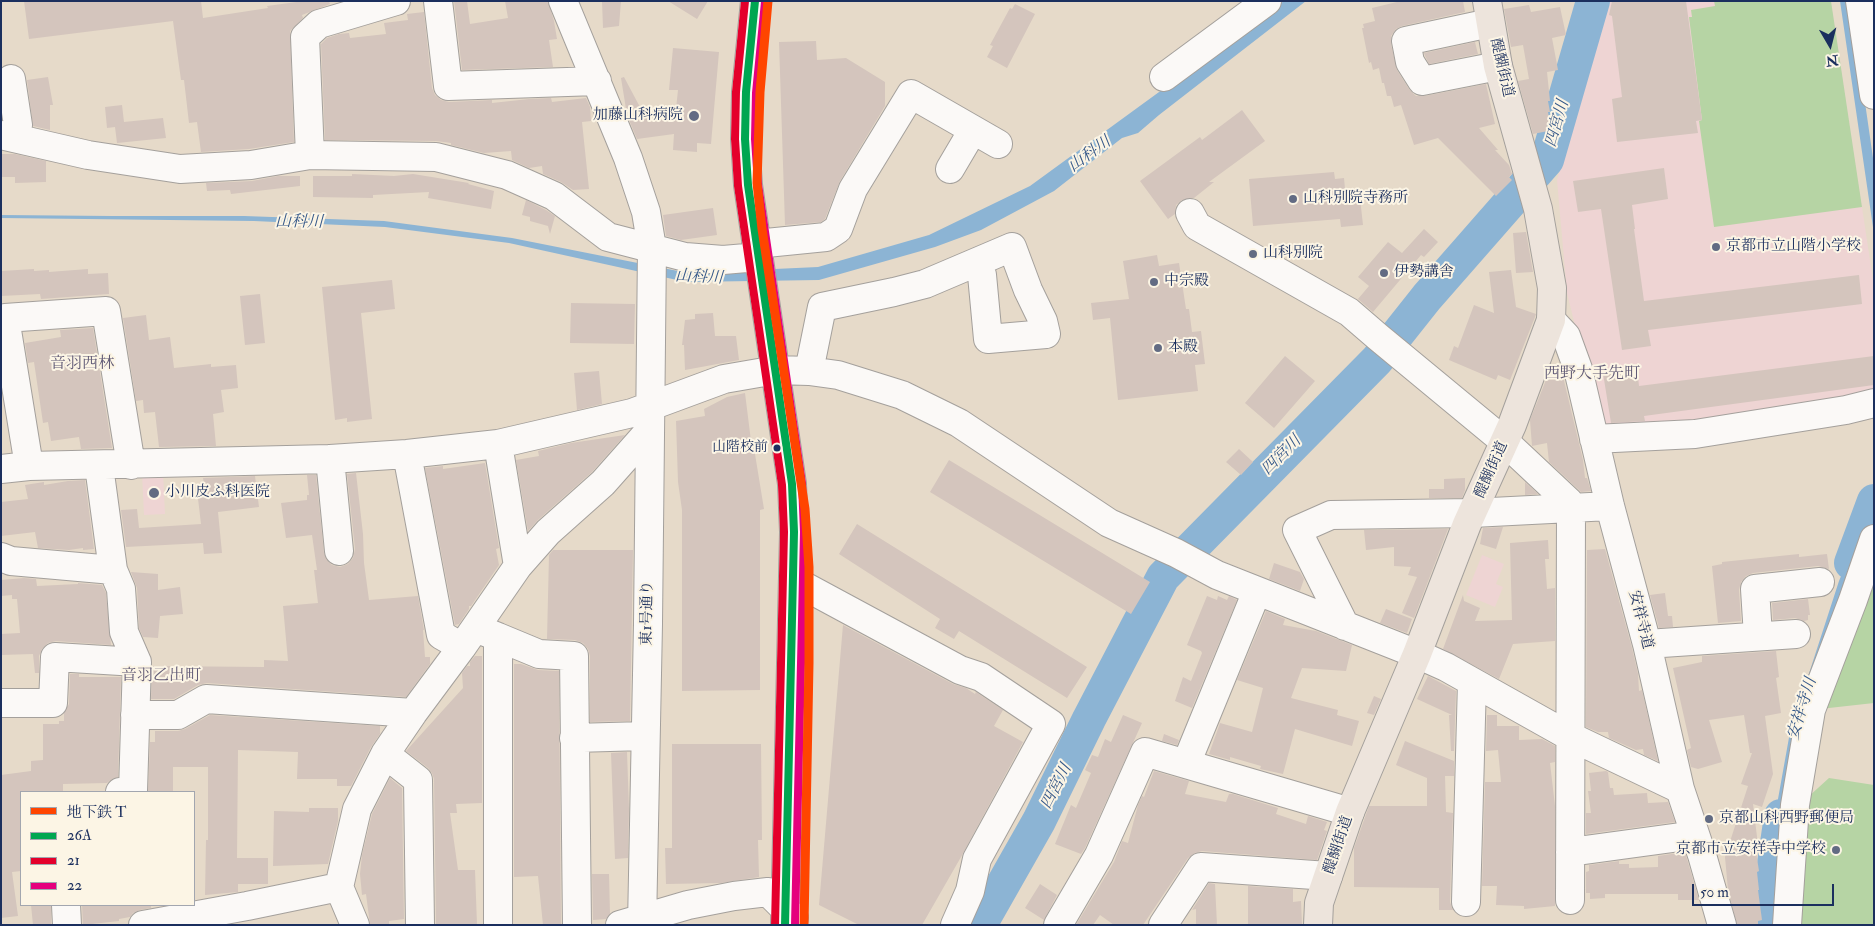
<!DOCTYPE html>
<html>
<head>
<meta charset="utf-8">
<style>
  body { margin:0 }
  #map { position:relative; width:1875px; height:926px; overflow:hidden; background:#e6dac9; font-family:"IM FELL Double Pica","Noto Serif JP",serif }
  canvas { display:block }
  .frame { position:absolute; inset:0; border:2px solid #1b2f5e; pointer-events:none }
  .legend { position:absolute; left:20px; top:791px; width:175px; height:115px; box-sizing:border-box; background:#fcf5e5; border:1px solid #a2a6af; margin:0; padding:6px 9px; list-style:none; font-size:15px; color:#1b2f5e }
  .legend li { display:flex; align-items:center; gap:10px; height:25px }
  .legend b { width:25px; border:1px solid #a2a6af }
  .north { position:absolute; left:1805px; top:20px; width:50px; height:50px; -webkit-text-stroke:4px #fcf5e5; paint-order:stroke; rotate:172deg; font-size:14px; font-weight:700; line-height:20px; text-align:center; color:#1b2f5e }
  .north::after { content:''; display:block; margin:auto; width:18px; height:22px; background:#1b2f5e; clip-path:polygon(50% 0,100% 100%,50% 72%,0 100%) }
  .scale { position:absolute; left:1692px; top:884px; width:142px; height:22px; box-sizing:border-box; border:2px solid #1b2f5e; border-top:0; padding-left:6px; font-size:15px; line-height:18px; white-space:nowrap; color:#1b2f5e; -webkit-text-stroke:4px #fcf5e5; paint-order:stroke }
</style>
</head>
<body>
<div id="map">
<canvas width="1875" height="926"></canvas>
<div class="frame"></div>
<ul class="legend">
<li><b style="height:6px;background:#ff4500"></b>地下鉄 T</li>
<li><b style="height:6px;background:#00a651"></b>26A</li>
<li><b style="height:6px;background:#e4002b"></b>21</li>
<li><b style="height:6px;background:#e5007d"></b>22</li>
</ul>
<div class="north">N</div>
<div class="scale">50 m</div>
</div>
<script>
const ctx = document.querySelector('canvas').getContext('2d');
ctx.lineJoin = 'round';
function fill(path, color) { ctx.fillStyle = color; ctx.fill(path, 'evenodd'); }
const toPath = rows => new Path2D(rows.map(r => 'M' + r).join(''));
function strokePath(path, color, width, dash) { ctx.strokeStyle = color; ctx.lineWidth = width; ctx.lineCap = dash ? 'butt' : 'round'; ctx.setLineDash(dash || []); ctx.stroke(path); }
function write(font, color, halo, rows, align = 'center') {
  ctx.font = font + ' "IM FELL Double Pica","Noto Serif JP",serif'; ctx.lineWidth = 4; ctx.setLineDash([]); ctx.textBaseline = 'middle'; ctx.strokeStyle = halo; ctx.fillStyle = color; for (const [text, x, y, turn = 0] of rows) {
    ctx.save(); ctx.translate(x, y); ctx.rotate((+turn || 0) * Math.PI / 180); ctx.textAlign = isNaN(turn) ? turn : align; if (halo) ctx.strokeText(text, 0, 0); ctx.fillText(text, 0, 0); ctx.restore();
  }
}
fill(toPath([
  [1610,1,1831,1,1874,287,1874,395,1705,423,1600,427,1567,293,1557,180],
  [163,472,165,514,144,515,142,473],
  [1482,555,1504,564,1496,584,1503,587,1495,607,1466,595]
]), '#eed4d3');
fill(toPath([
  [1714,1,1831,1,1862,207,1714,227,1699,121,1702,120,1689,17,1692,17,1691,10,1715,6],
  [1874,539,1874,703,1811,710],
  [1829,778,1874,785,1874,925,1795,925,1807,798]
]), '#b6d4a4');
fill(toPath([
  [1284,1,1306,1,1159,115,1138,133,1122,138,1054,191,981,230,935,247,819,280,686,282,509,243,385,227,254,221,1,218,1,215,112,216,244,216,384,221,512,238,688,273,818,267,929,235,1030,186],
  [1840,1,1850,1,1855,33,1874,165,1874,234],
  [1874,506,1874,525,1845,599,1776,925,1771,925,1778,799,1790,732,1839,581,1853,547]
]), '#8cb4d4');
strokePath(toPath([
  [1851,563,1874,501],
  [980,925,1039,821,1089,719,1163,577,1377,360,1427,297,1547,160,1593,1],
  [1765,925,1781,816]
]), '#8cb4d4', 34);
fill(toPath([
  [24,1,201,1,203,18,268,8,267,6,304,1,329,1,330,4,302,15,303,18,290,31,294,142,249,149,201,152,197,122,189,123,184,80,181,80,173,21,29,39],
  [454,1,467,1,470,24,508,18,505,1,548,1,554,21,557,39,549,40,553,67,462,70],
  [602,1,621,1,619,26,603,28],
  [668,1,708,1,697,19],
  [1401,1,1463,1,1465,12,1402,26,1396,29,1391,36,1391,44,1397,70,1409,89,1416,96,1425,96,1486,84,1495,124,1479,128,1498,150,1495,150,1509,165,1512,174,1509,177,1512,180,1496,196,1438,138,1414,145,1401,105,1394,107,1391,96,1387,96,1384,83,1382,83,1379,68,1373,70,1371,62,1369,63,1362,28,1364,28,1363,24,1375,21,1372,8],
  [1612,1,1686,1,1702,120,1696,121,1698,133,1617,142,1612,99,1622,97,1612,16,1609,15],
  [1015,4,1035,14,1007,68,987,57,993,46,990,45,1010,8,1012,9],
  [1529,5,1531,12,1560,7,1566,35,1552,38,1558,70,1547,72,1550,101,1548,101,1550,112,1548,112,1550,123,1547,123,1548,131,1533,134,1518,81,1529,79,1523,45,1511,47,1504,9],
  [424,12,432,88,435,95,441,100,449,102,492,100,492,103,529,99,551,98,552,102,586,98,590,107,591,121,582,122,589,189,573,190,561,182,543,174,542,166,529,168,512,160,511,151,484,153,451,145,451,143,436,141,325,140,321,44,327,38,339,34,349,33,350,38,386,34,384,23,408,20,407,14],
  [816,41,817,60,846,58,885,82,885,106,840,181,825,219,821,222,785,225,779,42],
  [1475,42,1478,54,1429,64,1425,56,1424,53],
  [673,48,719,52,711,144,697,143,697,152,673,150,674,134,637,139,627,115,621,78,624,77,641,109,646,108,648,122,675,118,678,90,669,90],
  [48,77,53,105,50,105,50,130,33,126,27,80],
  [122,105,124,122,163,118,166,138,117,143,115,127,107,128,105,107],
  [1242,110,1265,141,1209,182,1214,182,1194,198,1182,200,1176,205,1175,214,1168,219,1140,181,1200,137,1202,140],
  [1,154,15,154,46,161,46,182,15,183,15,177,1,177],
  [1664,168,1668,199,1632,205,1635,229,1634,229,1644,301,1859,275,1862,304,1648,330,1651,346,1622,350,1601,209,1578,212,1573,181],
  [1334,172,1335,179,1344,178,1346,200,1360,198,1363,225,1341,227,1340,219,1253,226,1249,179],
  [352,174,394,176,413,174,469,183,468,184,494,191,491,209,428,198,429,192,373,195,373,198,313,197,313,176,352,176],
  [278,176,300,176,300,186,231,194,230,190,207,191,206,183,252,181],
  [526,200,546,210,555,216,550,234,548,226,530,221,530,217,522,215],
  [713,208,717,235,681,240,666,236,663,215],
  [1424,229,1438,242,1424,257,1421,255,1373,312,1358,299,1369,286,1358,277,1388,242,1402,253],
  [1526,232,1533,272,1516,273,1513,233],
  [1157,255,1159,266,1179,263,1186,309,1189,309,1192,332,1201,331,1205,364,1195,365,1198,391,1118,400,1110,318,1093,320,1091,303,1129,299,1123,261],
  [34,269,34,271,49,270,49,272,88,269,88,274,108,273,109,294,41,299,40,294,1,296,1,271],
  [1511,270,1516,307,1536,314,1535,317,1510,380,1498,375,1496,380,1449,360,1454,346,1458,348,1474,305,1494,313,1489,272],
  [392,280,395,309,361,313,372,419,347,422,347,418,335,420,322,287],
  [260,294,265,343,245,345,240,296],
  [571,303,635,304,634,344,570,343],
  [713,313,715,336,736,336,739,360,685,370,684,345,682,345,685,320,695,319,695,314],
  [146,315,149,340,170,337,174,368,211,364,211,367,236,365,238,388,221,390,224,412,213,414,216,446,159,447,155,412,144,413,143,400,136,401,123,318],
  [93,328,112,448,81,449,79,437,51,441,48,422,43,423,34,362,28,363,25,343,61,337,60,330],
  [1285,356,1315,381,1274,428,1245,403],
  [1874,356,1874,385,1644,416,1645,421,1611,423,1603,373,1637,368,1639,386],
  [1560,364,1583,460,1585,478,1587,478,1591,491,1581,492,1549,462,1547,443,1532,446,1530,420,1546,380],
  [599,371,602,404,577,410,574,373],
  [745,393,752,449,754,448,764,509,760,510,760,690,682,691,682,510,678,482,676,421,705,416,704,409,727,397],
  [625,435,592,472,538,520,528,531,516,460,539,456,538,451,571,443],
  [1239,449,1253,462,1241,475,1226,462],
  [949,460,1150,582,1131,614,930,492],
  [485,463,499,548,496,549,499,565,471,606,469,606,469,609,459,624,455,625,425,468,443,466,443,469],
  [356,473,363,534,364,563,369,600,418,596,424,630,423,630,425,657,430,657,430,664,406,697,207,683,198,685,174,699,151,699,152,666,264,667,264,660,288,661,283,606,318,603,314,570,317,570,312,535,286,538,281,503,307,500,307,495,309,495,307,475,316,475,324,553,327,560,332,565,340,567,348,564,353,558,355,549,347,474],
  [255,476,259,507,218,512,222,553,204,554,203,543,126,547,121,510,137,509,139,528,201,524,197,490,205,489,203,478],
  [1465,478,1465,490,1462,498,1409,498,1429,498,1429,489,1444,489,1444,479],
  [85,480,94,549,83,550,83,548,69,550,38,548,35,532,1,536,1,502,28,499,25,485,44,482,44,485,68,481],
  [1525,482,1538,494,1525,495],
  [857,524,1087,667,1067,698,959,631,954,639,935,628,940,619,839,554],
  [1503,527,1496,549,1480,544,1483,528],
  [1448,529,1414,618,1402,613,1417,577,1408,575,1411,567,1394,566,1394,547,1366,550,1364,530],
  [1548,540,1549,559,1545,559,1547,589,1555,588,1555,641,1513,644,1499,679,1443,649,1463,595,1464,601,1480,608,1475,621,1512,620,1510,543],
  [1605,549,1632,648,1638,674,1639,691,1642,690,1658,761,1644,755,1643,749,1636,750,1609,738,1608,732,1598,732,1586,727,1587,550],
  [553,550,633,550,630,721,590,722,590,656,588,649,583,643,575,640,547,639,549,555],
  [1799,554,1799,557,1827,554,1829,569,1818,566,1753,573,1746,576,1741,582,1739,590,1741,621,1718,623,1712,566,1722,564,1722,562],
  [1274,563,1300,572,1304,579,1300,591,1269,579],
  [131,572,158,574,158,590,180,587,183,614,160,616,158,638,143,637,139,628,137,588],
  [24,578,36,579,37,586,78,584,78,583,102,585,106,593,111,645,56,641,48,643,42,649,39,656,39,673,35,673,33,654,1,655,1,634,20,633,17,599,12,599,12,595,1,596,1,580],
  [1665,593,1668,616,1672,616,1673,627,1659,628,1650,595],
  [1207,596,1217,600,1218,596,1227,600,1229,596,1237,600,1192,708,1175,701,1183,677,1191,681,1202,653,1201,651,1187,645],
  [1808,599,1810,615,1808,615,1808,620,1804,621,1795,618,1773,620,1772,603],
  [1386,609,1412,619,1407,633,1380,623],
  [1266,611,1285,619,1283,625,1316,631,1352,645,1346,671,1302,668,1291,698,1338,710,1337,715,1359,721,1352,746,1295,729,1283,774,1260,769,1261,766,1230,757,1230,760,1209,754,1220,723,1252,732,1263,688,1237,680],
  [843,625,953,684,966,688,975,694,976,692,1003,710,994,726,1023,742,961,857,922,925,859,925,819,905],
  [1776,651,1779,677,1776,678,1781,713,1765,716,1773,774,1762,807,1753,804,1758,845,1755,845,1759,871,1757,872,1759,890,1758,890,1762,920,1758,921,1758,925,1737,925,1728,890,1725,857,1748,786,1741,784,1752,753,1750,753,1744,715,1709,720,1722,762,1698,769,1691,767,1687,750,1691,748,1673,668,1702,662,1702,656],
  [475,656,482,656,482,803,456,804,457,813,450,813,458,870,475,870,477,925,436,925,434,779,432,773,428,768,406,751,463,688,462,673,467,666,470,666,470,662],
  [514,664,521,664,538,670,559,671,561,925,543,925,538,876,514,877],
  [70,674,79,674,79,677,121,677,118,777,112,779,107,783,63,784,63,791,21,792,21,871,12,872,18,916,1,918,1,775,31,771,31,761,43,760,43,724,59,724,59,721,64,721,64,713,69,704],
  [1428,676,1456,691,1454,751,1451,751,1449,715,1452,715,1417,699],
  [1374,696,1381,699,1374,715,1367,713],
  [210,715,380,726,380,734,371,747,351,786,337,786,337,779,297,779,298,752,238,750,237,858,268,858,268,884,238,884,238,892,205,895,206,840,208,840,208,767,173,767,173,792,148,792,150,742,155,742,155,731,178,731,185,729],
  [1123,715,1142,723,1085,848,1081,854,1055,844,1071,805,1076,808,1091,773,1085,770,1092,755,1098,757,1105,739,1111,742],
  [1487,715,1497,715,1497,726,1519,726,1519,740,1542,739,1555,746,1555,762,1550,763,1555,806,1555,906,1524,909,1524,906,1496,905,1497,886,1482,886,1485,782,1501,782,1498,750,1486,751],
  [1164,734,1179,740,1177,745,1162,741],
  [1405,741,1454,761,1454,776,1445,776,1446,812,1453,813,1450,902,1453,910,1439,910,1439,888,1354,887,1354,848,1369,806,1427,806,1427,778,1396,765],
  [672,744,761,744,762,840,758,840,759,877,721,883,666,884,665,848,672,848],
  [627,752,629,809,628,858,615,859,611,753],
  [1154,771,1189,781,1185,794,1226,802,1229,794,1233,794,1278,808,1276,814,1306,824,1308,816,1327,822,1324,830,1327,831,1317,860,1202,851,1195,853,1188,858,1143,925,1114,925,1100,915,1093,925,1076,925,1114,862,1122,841,1128,843,1138,805,1142,796,1144,797],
  [1606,771,1608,772,1610,788,1613,788,1614,795,1647,793,1648,803,1668,802,1675,822,1586,834,1586,813,1591,813,1588,791,1591,791,1589,773],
  [390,778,402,788,404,919,389,921,389,925,370,925,366,894,362,895,360,874,362,855,372,814],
  [309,808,338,808,338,821,328,864,273,866,274,811,309,812],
  [1685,852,1699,900,1678,900,1678,894,1605,894,1605,898,1590,899,1590,893,1586,893,1586,872,1589,871,1589,865,1619,861,1619,864,1629,864,1629,868,1658,867,1658,856],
  [592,874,609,874,610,914,606,919,593,920],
  [1209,883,1215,884,1217,925,1196,925,1196,909,1192,910],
  [1040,884,1057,895,1044,920,1025,908],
  [1248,886,1293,889,1293,902,1301,901,1302,925,1248,925],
  [31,905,51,905,51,924,33,925],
  [82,905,151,905,151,908,140,910,133,913,130,917,119,919,119,921,83,925]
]), '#d4c5bd');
const minor = toPath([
  [438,1,448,86,597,81],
  [563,1,628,158,646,212,652,248,648,624,642,925],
  [755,1,746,92,745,139,748,185,792,484,794,532,785,925],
  [1860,1,1874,95],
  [1490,23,1406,41,1410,62,1422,81,1498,66],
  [1164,77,1267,1],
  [11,79,18,125,15,138],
  [1,135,88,155,180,169,251,165,310,155,436,157,507,175,554,196,608,237,685,257,723,260,758,257],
  [310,155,305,37,319,24,396,1],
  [950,169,973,130],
  [1190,213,1197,226,1349,312,1378,337,1505,442,1569,502,1571,507,1570,900],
  [756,244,826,237,838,229,853,189,911,94,998,144],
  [1551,320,1566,336,1578,369,1610,506,1647,644,1680,789,1702,855,1722,925],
  [809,371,822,307,894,292,925,284,1012,247,1028,290,1043,321,1046,334,988,339,982,275,977,262],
  [1594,439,1695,434,1846,410,1874,403],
  [498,444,518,566],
  [407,454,441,635,462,647],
  [330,459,339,551],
  [29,466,5,318,106,311,131,465],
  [99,466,113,570,121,589,124,632,137,662,133,791,120,792],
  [1,469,29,466,330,459,407,454,498,444,632,413,724,379,776,370,809,371,838,375,902,395,959,423,1109,523,1176,553,1217,575,1417,654,1446,667,1569,736,1680,789],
  [1,557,11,561,113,570],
  [793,580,960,670,981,677,1051,724,977,859,970,891,955,925],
  [1345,626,1297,530,1331,515,1472,513,1610,506],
  [483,631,498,637,498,925],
  [1758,636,1755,589,1820,582],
  [498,637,539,654,574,656,577,925],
  [1647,644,1796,634],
  [1,703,53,703,55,657,137,662],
  [135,715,178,715,206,699,413,713],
  [574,738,645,736],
  [385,754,418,780,420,925],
  [1186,764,1257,591],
  [1570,852,1695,835],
  [339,887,357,809,385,754,413,713,462,647,518,566,548,532,603,483,650,430],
  [1466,902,1472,682],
  [66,905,67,925],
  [143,925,247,906,339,887,355,925],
  [620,925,688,905,734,896,768,892,794,918],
  [1058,925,1099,855,1145,752,1350,812],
  [1163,925,1201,867,1328,876],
  [1787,925,1795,805,1811,710,1853,600,1874,539]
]);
const major = toPath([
  [1318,925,1319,903,1350,812,1417,654,1467,524,1512,425,1551,320,1552,288,1538,209,1498,66,1487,1]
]);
strokePath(minor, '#a4a09c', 30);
strokePath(major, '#a4a09c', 30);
strokePath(minor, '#fbf9f7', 28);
strokePath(major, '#ede4dc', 28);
strokePath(toPath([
  [755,1,746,92,745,139,748,185,792,484,794,532,785,925]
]), '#00a651', 8);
strokePath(toPath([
  [745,1,736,92,735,139,738,186,782,485,784,532,775,925]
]), '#e4002b', 8);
strokePath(toPath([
  [765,2,756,93,755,139,758,184,802,483,804,532,795,925]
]), '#e5007d', 8);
strokePath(toPath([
  [768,1,760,92,757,183,762,229,805,509,809,567,809,663,804,925]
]), '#ff4500', 9);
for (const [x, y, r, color] of [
  [694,116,6,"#626b83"],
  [1293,199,5,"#626b83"],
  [1716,247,5,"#626b83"],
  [1253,254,5,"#626b83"],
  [1384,273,5,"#626b83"],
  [1154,282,5,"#626b83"],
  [1158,348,5,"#626b83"],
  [777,448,4.5,"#1b2f5e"],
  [154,493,6,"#626b83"],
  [1709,819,5,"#626b83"],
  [1836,850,5,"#626b83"]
]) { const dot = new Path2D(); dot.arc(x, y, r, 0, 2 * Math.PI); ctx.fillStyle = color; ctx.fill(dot); strokePath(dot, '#fcf5e5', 2); }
write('14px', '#1b2f5e', '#fcf5e5', [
  ["山階校前",768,448]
], 'right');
write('15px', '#1b2f5e', '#fcf5e5', [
  ["醍醐街道",1501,68,77],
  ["醍醐街道",1492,470,-66],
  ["東1号通り",648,613,-89],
  ["安祥寺道",1640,620,76],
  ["醍醐街道",1339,845,-71]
]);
write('15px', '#1b2f5e', '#fcf5e5', [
  ["加藤山科病院",683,116,"right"],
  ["山科別院寺務所",1303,199],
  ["京都市立山階小学校",1726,247],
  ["山科別院",1263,254],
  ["伊勢講舎",1394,273],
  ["中宗殿",1164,282],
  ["本殿",1168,348],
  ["小川皮ふ科医院",165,493],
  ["京都山科西野郵便局",1719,819],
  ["京都市立安祥寺中学校",1826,850,"right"]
], 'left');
write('italic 16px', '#355889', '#fcf5e5', [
  ["四宮川",1558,124,-74],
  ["山科川",1090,155,-36],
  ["山科川",299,223,1],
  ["山科川",699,278,3],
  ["四宮川",1282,456,-45],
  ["安祥寺川",1803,709,-73],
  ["四宮川",1057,787,-63]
]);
write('16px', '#605a76', '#fcf5e5', [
  ["音羽西林",82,365],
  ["西野大手先町",1592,375],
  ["音羽乙出町",161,677]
]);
</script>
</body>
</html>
